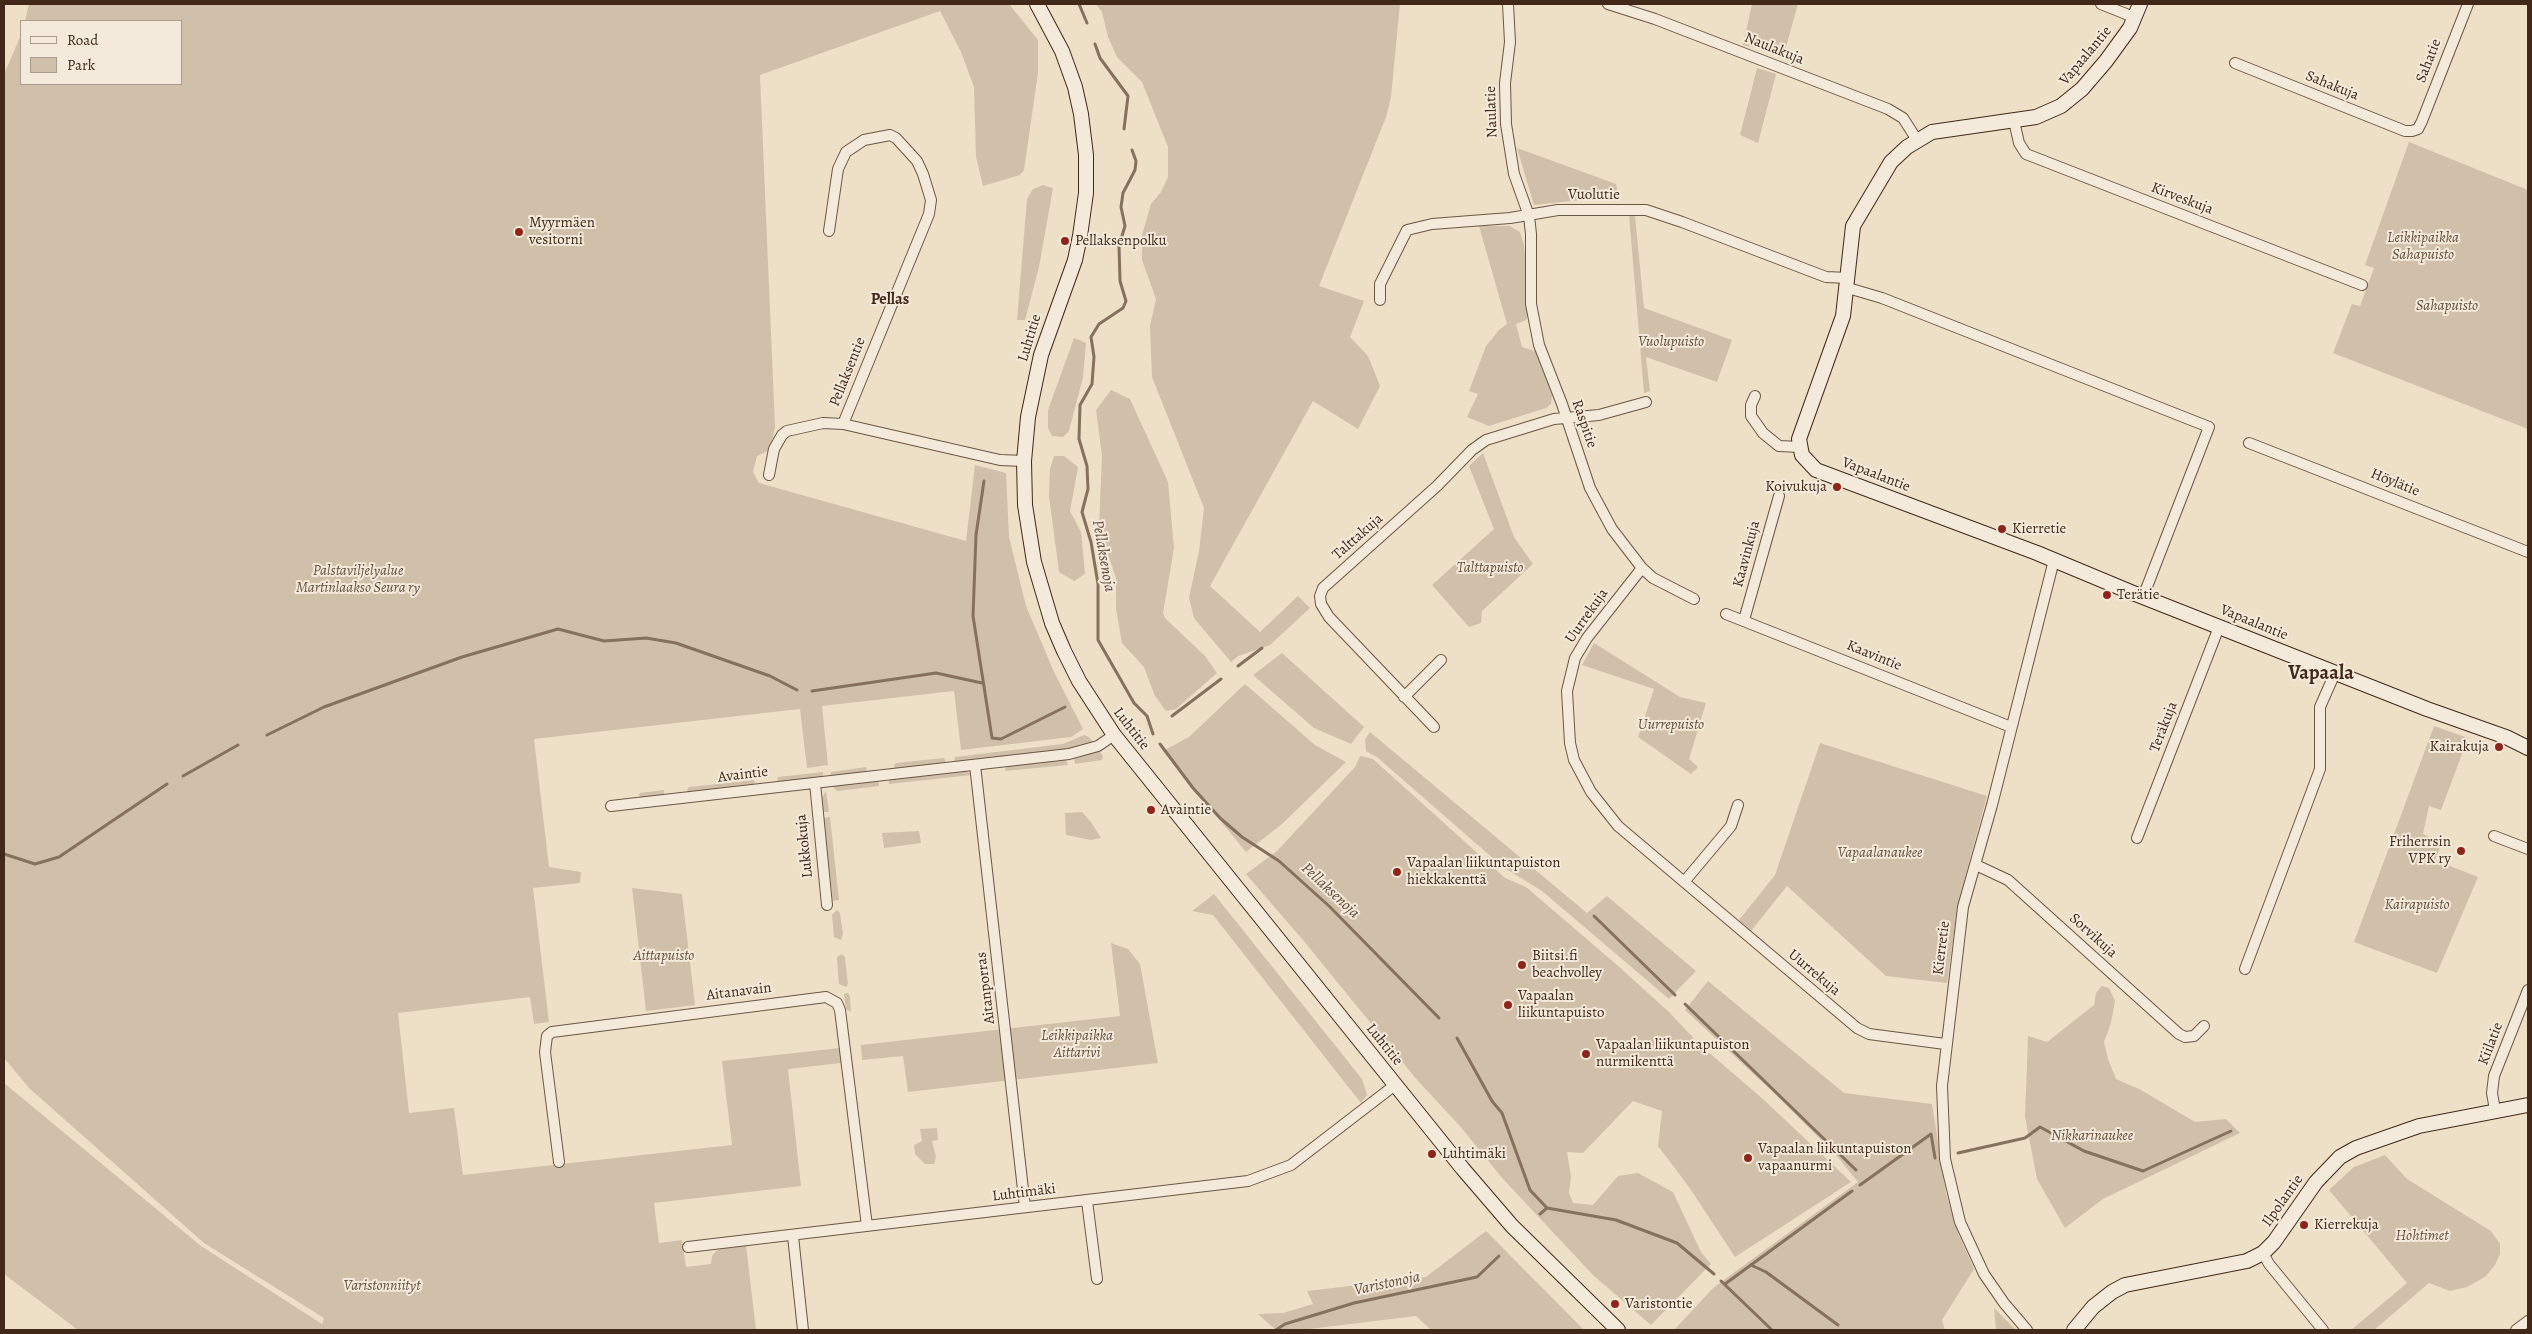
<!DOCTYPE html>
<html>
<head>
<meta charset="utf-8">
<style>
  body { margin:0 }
  #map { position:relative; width:2532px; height:1334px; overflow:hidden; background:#eedfc7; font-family:Alegreya,serif }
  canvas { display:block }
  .frame { position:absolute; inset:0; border:5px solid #412819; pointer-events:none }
  .legend { position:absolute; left:20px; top:20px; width:162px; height:65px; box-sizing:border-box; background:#f4eadb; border:1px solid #ac9c8d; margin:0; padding:6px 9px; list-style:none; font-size:15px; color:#412819 }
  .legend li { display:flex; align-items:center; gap:10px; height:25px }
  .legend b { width:25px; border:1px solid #ac9c8d }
</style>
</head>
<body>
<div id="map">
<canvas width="2532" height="1334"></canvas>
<div class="frame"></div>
<ul class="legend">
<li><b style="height:6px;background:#f4eadb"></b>Road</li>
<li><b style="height:14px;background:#d1c0a9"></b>Park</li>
</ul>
</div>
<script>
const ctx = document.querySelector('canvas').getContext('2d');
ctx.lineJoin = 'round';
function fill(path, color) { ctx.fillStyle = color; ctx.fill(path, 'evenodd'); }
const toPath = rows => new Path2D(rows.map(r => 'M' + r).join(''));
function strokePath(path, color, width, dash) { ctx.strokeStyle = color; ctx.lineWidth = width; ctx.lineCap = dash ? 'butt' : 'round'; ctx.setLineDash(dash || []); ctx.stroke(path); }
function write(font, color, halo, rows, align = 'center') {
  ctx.font = font + ' Alegreya,serif'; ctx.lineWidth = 4; ctx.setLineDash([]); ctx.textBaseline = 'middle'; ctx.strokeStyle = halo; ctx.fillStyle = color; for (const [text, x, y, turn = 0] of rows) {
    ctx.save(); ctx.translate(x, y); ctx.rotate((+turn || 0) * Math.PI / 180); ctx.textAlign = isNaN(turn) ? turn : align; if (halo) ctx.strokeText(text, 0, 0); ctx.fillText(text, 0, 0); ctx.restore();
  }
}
fill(toPath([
  [29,4,1009,4,1038,40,1038,73,1024,170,1020,175,983,186,976,157,974,87,961,52,940,11,760,75,775,427,770,450,757,456,753,472,759,483,966,541,975,465,1006,473,1009,537,1026,606,1054,672,1083,729,1071,737,961,750,954,691,822,706,828,765,807,768,800,709,534,739,549,867,581,872,580,883,533,888,549,1022,534,1024,530,997,398,1013,409,1113,454,1108,463,1175,732,1145,722,1061,840,1048,841,1063,788,1069,801,1186,654,1203,659,1243,682,1240,686,1267,711,1264,712,1256,716,1251,723,1248,746,1245,756,1330,78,1330,4,1274,4,1083,201,1246,322,1324,324,1318,204,1243,29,1088,4,1058,4,74,21,35,21,84,181,84,181,21,25,21],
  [1096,4,1400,4,1391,97,1386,117,1319,286,1364,301,1350,337,1368,356,1380,386,1358,429,1313,401,1210,586,1260,632,1298,596,1310,608,1270,645,1238,656,1231,662,1194,618,1189,598,1199,551,1204,508,1152,377,1150,326,1156,299,1142,260,1142,235,1151,204,1161,192,1168,177,1168,147,1142,82,1117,57,1108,37,1102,12],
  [1752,4,1798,4,1784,54,1743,45],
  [1757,68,1776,74,1758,143,1740,135],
  [2409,142,2528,190,2528,429,2333,353,2352,304,2360,306,2374,268,2365,265],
  [1517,148,1616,184,1619,196,1534,205],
  [1043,185,1053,188,1039,267,1025,320,1017,320,1027,199,1033,189],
  [1629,215,1635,216,1644,308,1732,340,1717,382,1646,357,1650,391,1644,393],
  [1479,226,1510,226,1520,232,1524,245,1530,312,1526,320,1516,324,1522,347,1535,351,1552,395,1551,404,1546,408,1489,426,1467,417,1478,394,1469,391,1486,346,1499,330,1507,324],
  [1074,338,1086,343,1083,377,1069,431,1063,437,1052,436,1048,428,1048,410],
  [1111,390,1130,399,1168,482,1174,548,1163,613,1165,618,1205,656,1217,673,1176,709,1166,711,1155,696,1144,667,1122,643,1116,609,1116,578,1099,527,1102,456,1096,410],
  [1483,453,1514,537,1533,564,1482,611,1481,623,1469,627,1432,585,1494,529,1469,466],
  [1054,456,1064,456,1078,467,1070,511,1081,532,1085,574,1074,581,1059,572,1049,496,1050,469],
  [1594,643,1680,697,1706,703,1689,759,1698,767,1691,774,1638,737,1654,689,1582,665],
  [1282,653,1364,727,1351,744,1314,728,1253,675],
  [1245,684,1315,745,1346,762,1282,824,1246,852,1163,751,1189,737],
  [2434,726,2468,738,2441,810,2429,806,2423,834,2442,843,2435,860,2478,877,2437,973,2354,942],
  [1370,732,1587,913,1607,896,1696,971,1669,999,1542,891,1503,867,1378,758,1366,751,1365,739],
  [1084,735,1089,737,1093,742,1075,749,954,762,955,757,1063,744],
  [1820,743,1987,796,1958,903,1947,983,1886,976,1787,886,1751,931,1739,920,1775,875],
  [1099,751,1103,756,1102,760,1075,764,1074,759],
  [1360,756,1373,759,1505,878,1526,887,1617,965,1669,1012,1699,1044,1764,1100,1851,1182,1735,1257,1689,1187,1658,1146,1662,1111,1633,1101,1583,1153,1567,1152,1571,1177,1569,1193,1573,1203,1593,1205,1618,1176,1638,1173,1673,1192,1701,1252,1711,1264,1651,1325,1593,1275,1503,1179,1459,1125,1417,1080,1303,940,1246,874,1277,851,1355,767],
  [944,758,946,763,895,768,894,766,896,763],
  [1066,760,1068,765,1005,771,1006,766],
  [866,767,867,772,830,776,831,772],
  [967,771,972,775,889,784,889,779],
  [823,772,823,777,777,782,778,777],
  [754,780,755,785,689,792,687,790,689,787],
  [879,780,879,786,837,791,832,786],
  [664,790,664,795,640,798,639,795,640,793],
  [826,791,829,812,823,812,822,798],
  [1082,812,1091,822,1101,838,1091,840,1066,835,1065,813],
  [830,817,839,900,833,901,823,818],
  [919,831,921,843,884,848,882,833],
  [632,888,682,894,695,1005,646,1011],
  [1214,894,1362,1079,1367,1095,1361,1103,1213,915,1192,911],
  [837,910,840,913,843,934,841,940,834,937,832,915],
  [1111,943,1128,949,1140,964,1158,1063,908,1092,903,1056,862,1060,861,1045,1120,1016],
  [842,954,845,957,848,984,846,987,839,984,837,960,837,957],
  [1708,981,1844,1093,1932,1104,1946,1193,1958,1233,1974,1269,1942,1320,1945,1330,1674,1330,1713,1288,1858,1182,1836,1155,1774,1093,1685,1010],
  [2102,986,2109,988,2115,1001,2111,1023,2104,1042,2108,1059,2116,1079,2141,1090,2195,1122,2226,1119,2240,1133,2103,1199,2065,1228,2037,1179,2025,1117,2028,1036,2047,1042,2094,1005,2096,993],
  [848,993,850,997,851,1012,846,1009,844,994],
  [937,1128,938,1140,932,1141,936,1157,934,1164,925,1164,915,1154,914,1145,922,1141,920,1129],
  [2385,1155,2407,1179,2491,1231,2500,1244,2500,1254,2495,1265,2485,1277,2467,1287,2450,1291,2429,1283,2374,1330,2351,1330,2407,1283,2329,1190,2354,1167],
  [1486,1231,1584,1330,1431,1330,1416,1316,1301,1330,1276,1330,1258,1314,1283,1313,1313,1304,1307,1291,1426,1277],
  [1994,1308,2016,1330,1996,1330]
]), '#d1c0a9');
strokePath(toPath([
  [1079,4,1087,23],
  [1095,44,1100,58,1128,96,1124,129],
  [1132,150,1136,161,1135,170,1123,193,1121,207,1125,226,1119,246,1120,281,1126,301,1123,308,1099,324,1091,337,1094,357,1092,384,1080,405,1079,439,1087,466,1088,489,1082,512,1091,542,1098,584,1098,640,1134,703,1147,716,1153,734],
  [984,481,976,535,973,616,992,738,1001,739,1065,707],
  [1238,666,1262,648],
  [812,691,936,673,982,683],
  [1172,716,1221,679],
  [267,735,324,707,462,657,558,629,604,641,646,638,676,643,770,676,797,690],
  [1160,744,1193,788,1220,818,1242,837,1279,861,1329,906,1439,1018],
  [183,776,238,745],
  [4,854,35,864,59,857,167,784],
  [1594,916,1675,995],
  [1685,1004,1856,1170],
  [1457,1038,1492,1101,1502,1113,1530,1190,1547,1208],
  [1958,1153,2025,1138,2040,1127,2084,1151,2143,1171,2231,1131],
  [1860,1185,1931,1134,1935,1158],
  [1547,1208,1616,1220,1677,1243,1714,1274],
  [1540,1214,1547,1208],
  [1751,1265,1766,1272,1838,1325],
  [1721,1281,1772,1330],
  [1725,1284,1852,1191],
  [1276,1330,1285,1324,1354,1303,1477,1277,1499,1256]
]), '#85715e', 3);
const street = toPath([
  [1508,4,1510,42,1505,83,1506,124,1514,174,1529,216,1531,234,1531,304,1539,345,1562,404,1590,488,1612,529,1642,568,1653,578,1694,599],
  [1608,4,1655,19,1888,109,1903,118,1917,140],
  [2101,4,2136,18],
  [2235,63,2405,131,2412,131,2418,129,2422,121,2468,4],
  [2014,121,2019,143,2026,154,2362,285],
  [829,231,838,169,846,152,864,140,890,135,896,138,917,161,923,174,931,200,929,214,843,424],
  [1848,288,1882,298,2209,427,2143,597],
  [1380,300,1380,284,1407,230,1432,224,1510,218,1558,210,1646,210,1682,222,1826,277,1848,278],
  [1755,396,1751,405,1751,416,1763,433,1779,446,1800,447],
  [2249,443,2528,552],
  [769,475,774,449,782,435,787,431,823,423,843,424,1000,460,1024,461],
  [1642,568,1587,638,1575,658,1567,691,1570,743,1574,760,1591,792,1618,826,1857,1028,1869,1034,1945,1044],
  [1726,614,2011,727],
  [1744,620,1779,496],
  [1404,697,1441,660],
  [1434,727,1329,617,1321,604,1320,596,1323,588,1437,486,1472,450,1486,440,1554,419,1599,415,1646,402],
  [975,765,1025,1207],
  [815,783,827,905],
  [611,806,1069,754,1098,746,1114,735],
  [2494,836,2528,849],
  [2137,838,2219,627],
  [1976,865,2008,880,2179,1034,2185,1037,2194,1036,2204,1026],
  [1684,882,1731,826,1738,805],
  [2245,969,2320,769,2320,707,2335,673],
  [2495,1110,2492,1093,2494,1076,2528,990],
  [559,1162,545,1052,547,1036,552,1032,826,997,837,1003,840,1010,867,1226],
  [1087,1201,1097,1279],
  [793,1236,803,1330],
  [688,1247,1248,1181,1291,1165,1395,1085],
  [2263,1253,2269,1264,2323,1330],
  [2027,1330,2004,1303,1984,1274,1960,1222,1945,1159,1942,1086,1963,907,1992,805,2054,560],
  [2516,1330,2528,1321]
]);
const secondary = toPath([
  [1037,4,1062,51,1075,87,1081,114,1086,155,1086,193,1080,236,1075,260,1041,355,1028,417,1024,461,1025,505,1034,562,1052,623,1064,651,1079,681,1114,735,1463,1169,1512,1226,1618,1330],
  [2140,4,2130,28,2106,61,2082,89,2061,106,2036,117,1932,132,1907,147,1891,162,1853,226,1843,316,1799,439,1802,455,1816,470,2037,553,2133,593,2427,709,2506,737,2528,748],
  [2074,1330,2093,1307,2112,1292,2125,1285,2247,1261,2263,1253,2274,1242,2316,1182,2340,1157,2356,1148,2419,1126,2528,1105]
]);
strokePath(street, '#6c5644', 12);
strokePath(secondary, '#412819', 16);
strokePath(street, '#f4eadb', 10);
strokePath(secondary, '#f4eadb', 14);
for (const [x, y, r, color] of [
  [519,232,5,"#8f2418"],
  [1065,241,5,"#8f2418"],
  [1837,487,5,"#8f2418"],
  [2002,529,5,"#8f2418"],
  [2107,595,5,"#8f2418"],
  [2499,747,5,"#8f2418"],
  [1151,810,5,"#8f2418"],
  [2461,851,5,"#8f2418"],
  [1397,872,5,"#8f2418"],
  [1522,965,5,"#8f2418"],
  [1508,1005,5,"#8f2418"],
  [1586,1054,5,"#8f2418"],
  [1432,1154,5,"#8f2418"],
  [1748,1158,5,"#8f2418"],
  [2304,1225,5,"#8f2418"],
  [1615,1304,5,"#8f2418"]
]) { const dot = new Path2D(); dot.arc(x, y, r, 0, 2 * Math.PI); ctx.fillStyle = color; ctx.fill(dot); strokePath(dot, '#f4eadb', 2); }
write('15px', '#412819', '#f4eadb', [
  ["Naulakuja",1774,49,22],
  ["Vapaalantie",2086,56,-50],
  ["Sahatie",2429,61,-69],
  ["Sahakuja",2332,86,22],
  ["Naulatie",1492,112,-92],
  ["Vuolutie",1594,195],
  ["Kirveskuja",2182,199,21],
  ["Luhtitie",1030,338,-73],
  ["Pellaksentie",848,372,-68],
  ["Raspitie",1584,424,71],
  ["Vapaalantie",1876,475,21],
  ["Höylätie",2395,483,22],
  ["Talttakuja",1358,537,-41],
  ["Kaavinkuja",1747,554,-75],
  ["Uurrekuja",1587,616,-55],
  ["Vapaalantie",2254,623,22],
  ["Kaavintie",1874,656,22],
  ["Teräkuja",2164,727,-69],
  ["Luhtitie",1131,729,52],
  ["Avaintie",743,775,-7],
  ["Lukkokuja",805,846,-96],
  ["Sorvikuja",2093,936,42],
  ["Kierretie",1942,948,-83],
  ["Uurrekuja",1814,973,40],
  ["Aitanporras",986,988,-97],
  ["Aitanavain",739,992,-7],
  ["Kiilatie",2491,1044,-69],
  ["Luhtitie",1384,1045,51],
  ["Luhtimäki",1024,1193,-7],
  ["Ilpolantie",2283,1201,-55]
]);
write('15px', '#412819', '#f4eadb', [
  ["Myyrmäen",529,223],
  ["vesitorni",529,240],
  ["Pellaksenpolku",1075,241],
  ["Koivukuja",1827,487,"right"],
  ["Kierretie",2012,529],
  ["Terätie",2117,595],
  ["Kairakuja",2489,747,"right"],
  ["Avaintie",1161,810],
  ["Friherrsin",2451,842,"right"],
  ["VPK ry",2451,859,"right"],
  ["Vapaalan liikuntapuiston",1407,863],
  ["hiekkakenttä",1407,880],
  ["Biitsi.fi",1532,956],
  ["beachvolley",1532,973],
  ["Vapaalan",1518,996],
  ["liikuntapuisto",1518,1013],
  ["Vapaalan liikuntapuiston",1596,1045],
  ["nurmikenttä",1596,1062],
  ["Vapaalan liikuntapuiston",1758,1149],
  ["vapaanurmi",1758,1166],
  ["Luhtimäki",1442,1154],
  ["Kierrekuja",2314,1225],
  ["Varistontie",1625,1304]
], 'left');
write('italic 15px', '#654e3d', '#f4eadb', [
  ["Leikkipaikka",2423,238],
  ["Sahapuisto",2423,255],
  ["Sahapuisto",2447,306],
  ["Vuolupuisto",1671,342],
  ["Talttapuisto",1490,568],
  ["Palstaviljelyalue",358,571],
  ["Martinlaakso Seura ry",358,588],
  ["Uurrepuisto",1671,725],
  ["Vapaalanaukee",1880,853],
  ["Kairapuisto",2417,905],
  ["Aittapuisto",664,956],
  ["Leikkipaikka",1077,1036],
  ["Aittarivi",1077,1053],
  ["Nikkarinaukee",2092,1136],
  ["Hohtimet",2422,1236],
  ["Varistonniityt",382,1286]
]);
write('bold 16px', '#412819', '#f4eadb', [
  ["Pellas",890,300]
]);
write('italic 16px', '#634c3c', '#f4eadb', [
  ["Pellaksenoja",1103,556,80],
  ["Pellaksenoja",1330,891,43],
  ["Varistonoja",1387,1284,-12]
]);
write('bold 20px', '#412819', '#f4eadb', [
  ["Vapaala",2321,674]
]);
</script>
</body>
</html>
